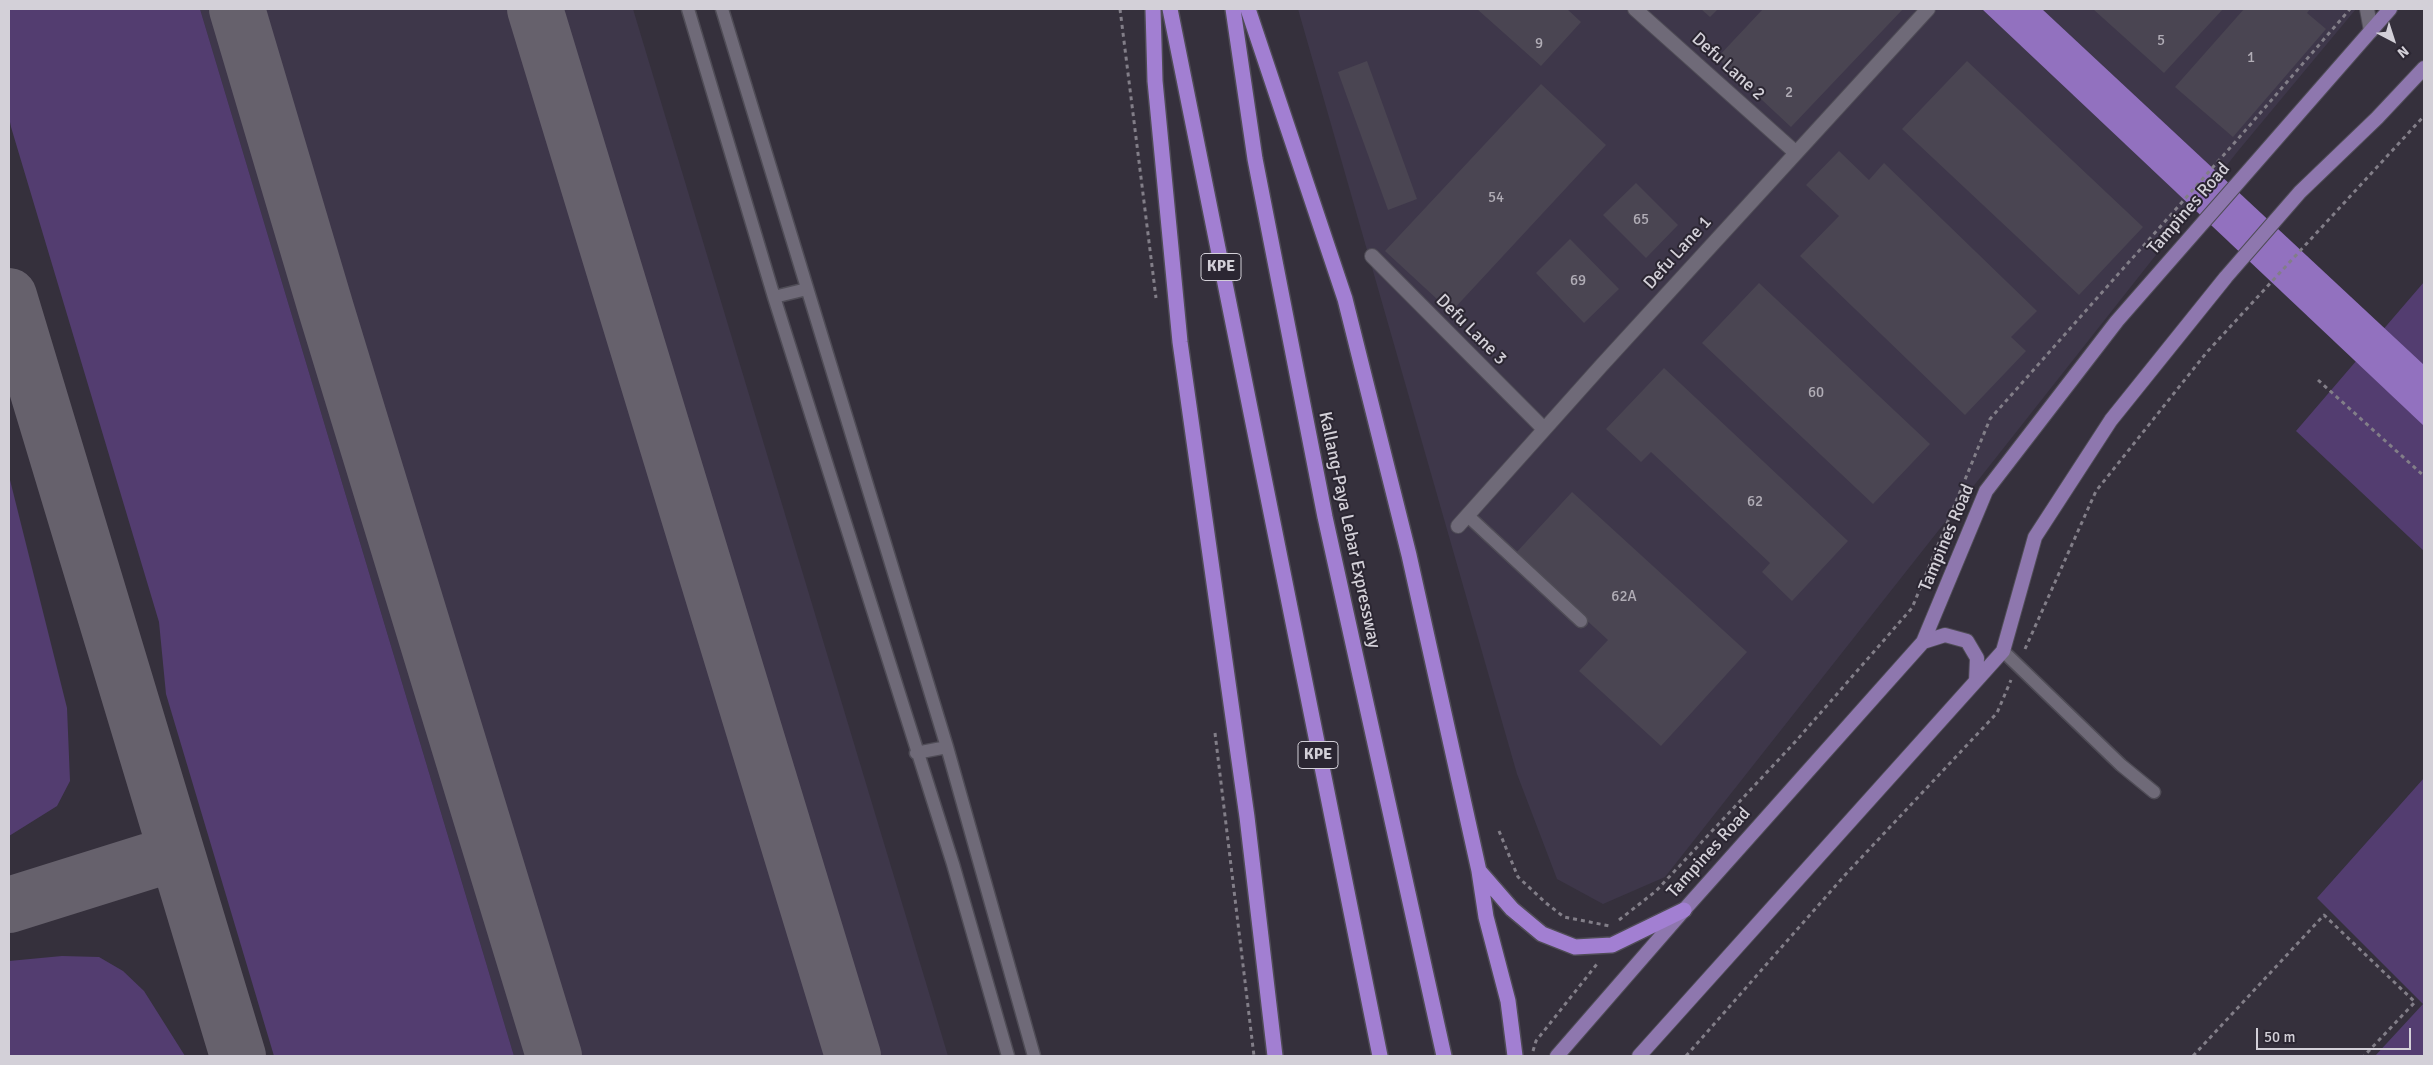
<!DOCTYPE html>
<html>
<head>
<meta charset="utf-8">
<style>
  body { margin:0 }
  #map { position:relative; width:2433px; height:1065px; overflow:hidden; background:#35303c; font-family:Signika,sans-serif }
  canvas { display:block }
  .frame { position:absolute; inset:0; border:10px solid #d3d0d8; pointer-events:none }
  .north { position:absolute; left:2368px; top:15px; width:50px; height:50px; -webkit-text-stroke:4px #2b2632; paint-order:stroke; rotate:140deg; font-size:14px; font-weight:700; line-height:20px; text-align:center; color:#d3d0d8 }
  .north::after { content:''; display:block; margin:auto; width:18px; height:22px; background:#d3d0d8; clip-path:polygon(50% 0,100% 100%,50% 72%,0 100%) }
  .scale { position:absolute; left:2256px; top:1028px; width:155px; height:22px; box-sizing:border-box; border:2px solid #d3d0d8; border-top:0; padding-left:6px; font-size:15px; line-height:18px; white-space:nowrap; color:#d3d0d8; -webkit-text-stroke:4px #2b2632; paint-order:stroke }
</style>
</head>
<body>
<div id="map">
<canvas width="2433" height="1065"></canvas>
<div class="frame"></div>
<div class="north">N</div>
<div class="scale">50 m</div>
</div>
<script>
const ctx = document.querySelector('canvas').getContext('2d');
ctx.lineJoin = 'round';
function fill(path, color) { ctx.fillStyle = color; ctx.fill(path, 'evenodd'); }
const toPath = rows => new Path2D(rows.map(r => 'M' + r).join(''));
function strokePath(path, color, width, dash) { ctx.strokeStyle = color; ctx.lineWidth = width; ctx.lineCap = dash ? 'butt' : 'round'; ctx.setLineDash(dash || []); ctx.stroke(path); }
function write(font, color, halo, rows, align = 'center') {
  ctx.font = font + ' Signika,sans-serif'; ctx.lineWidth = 4; ctx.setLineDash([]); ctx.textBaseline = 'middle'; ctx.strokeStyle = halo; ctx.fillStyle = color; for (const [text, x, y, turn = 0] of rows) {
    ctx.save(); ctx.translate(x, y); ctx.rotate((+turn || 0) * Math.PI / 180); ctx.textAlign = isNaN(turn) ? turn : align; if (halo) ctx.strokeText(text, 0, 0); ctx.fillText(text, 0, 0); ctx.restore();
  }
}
fill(toPath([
  [200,9,633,9,948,1056,514,1056],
  [1298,9,2356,9,2238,151,1665,877,1603,904,1557,879,1517,774]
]), '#3e374a');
fill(toPath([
  [9,9,200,9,514,1056,274,1056,166,694,159,622,11,127,9,117],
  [2424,282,2424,551,2296,431],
  [9,476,67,708,70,781,57,806,9,836],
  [2424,778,2424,1056,2375,1056,2423,1004,2317,898],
  [62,956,99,957,123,971,144,991,185,1056,9,1056,9,961]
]), '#533d70');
fill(toPath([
  [1982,9,2042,9,2424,365,2424,426]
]), '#9271bf');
strokePath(toPath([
  [237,9,326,309,554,1056],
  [535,9,853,1056],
  [9,296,238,1056],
  [9,905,175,853]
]), '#66616c', 56);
fill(toPath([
  [1477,9,1567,9,1581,22,1541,66],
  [1701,9,1718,9,1710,17],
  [1763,9,1903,9,1791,127,1717,58],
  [2093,9,2223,9,2164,73],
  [2244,9,2310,9,2307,13,2326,29,2233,137,2175,87],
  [1367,61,1417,199,1388,210,1338,72],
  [1967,61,2143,227,2079,295,1902,129],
  [1541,84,1606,145,1451,312,1385,251],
  [1839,151,1869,180,1884,163,2037,311,2011,337,2026,351,1965,415,1800,256,1839,216,1806,185],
  [1636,183,1678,225,1646,258,1603,215],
  [1570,239,1619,289,1584,323,1536,273],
  [1759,283,1930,444,1873,504,1702,343],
  [1664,368,1848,541,1792,601,1762,572,1770,563,1651,452,1641,462,1606,429],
  [1572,492,1747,652,1661,746,1579,671,1608,640,1515,554]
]), '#4a4552');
const service = toPath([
  [688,9,774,297,953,864,1008,1056],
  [722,9,947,747,1034,1056],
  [774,297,807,289],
  [1468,516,1581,621],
  [2003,651,2121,765,2154,792],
  [916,753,947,747]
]);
const minor = toPath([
  [1635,9,1795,152],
  [2367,9,2371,31],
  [1372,256,1544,429],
  [1458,526,1601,366,1928,9]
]);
const primary = toPath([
  [1923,642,1945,635,1967,641,1977,658,1976,681],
  [1557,1056,1684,910,1923,642,1986,491,2117,321,2390,9],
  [1639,1056,2003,651,2035,537,2111,420,2226,277,2300,192,2377,118,2424,68]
]);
const motorway = toPath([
  [1153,9,1155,81,1180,342,1247,817,1275,1056],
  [1170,9,1380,1056],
  [1233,9,1255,159,1325,517,1444,1056],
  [1248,9,1345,299,1409,555,1479,871,1486,917,1508,1001,1515,1056],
  [1479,871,1512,909,1542,934,1575,947,1612,945,1684,910]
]);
strokePath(service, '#4f4c56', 15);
strokePath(minor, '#4f4c56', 16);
strokePath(primary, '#4f4c56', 16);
strokePath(motorway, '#4f4c56', 18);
strokePath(toPath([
  [1120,9,1156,298],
  [2318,380,2424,476],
  [2025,649,2096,491,2207,352,2424,116],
  [1215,733,1254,1056],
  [1499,831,1518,877,1546,903,1564,917,1610,926],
  [1619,920,1656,891,1699,845,1796,741,1912,608,1990,419,2237,140,2350,9],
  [1533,1051,1536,1041,1597,964],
  [1686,1056,1845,875,1997,713,2011,680],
  [2193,1056,2324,915,2415,1002,2364,1056]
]), '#827e88', 3, [4, 4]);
strokePath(service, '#6f6a78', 12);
strokePath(minor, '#6f6a78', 14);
strokePath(primary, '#8e77ae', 14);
strokePath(motorway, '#a27fd2', 15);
write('15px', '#b1adb6', null, [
  ["5",2161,41],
  ["9",1539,44],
  ["1",2251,58],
  ["2",1789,93],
  ["54",1496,198],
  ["65",1641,220],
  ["69",1578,281],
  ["60",1816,393],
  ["62",1755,502],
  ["62A",1624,597]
]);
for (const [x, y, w] of [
  [1221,267,40],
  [1318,755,40]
]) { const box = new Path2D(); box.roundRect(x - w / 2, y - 13.5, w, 27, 4); ctx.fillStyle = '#2b2632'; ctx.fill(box); strokePath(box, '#d3d0d8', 1); }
write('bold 16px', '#d3d0d8', null, [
  ["KPE",1221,267],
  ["KPE",1318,755]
]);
write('18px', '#d3d0d8', '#2b2632', [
  ["Defu Lane 2",1728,67,42],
  ["Tampines Road",2189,209,-49],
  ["Defu Lane 1",1678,253,-48],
  ["Defu Lane 3",1471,330,45],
  ["Kallang-Paya Lebar Expressway",1349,530,78],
  ["Tampines Road",1947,538,-67],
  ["Tampines Road",1709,853,-48]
]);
</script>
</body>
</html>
